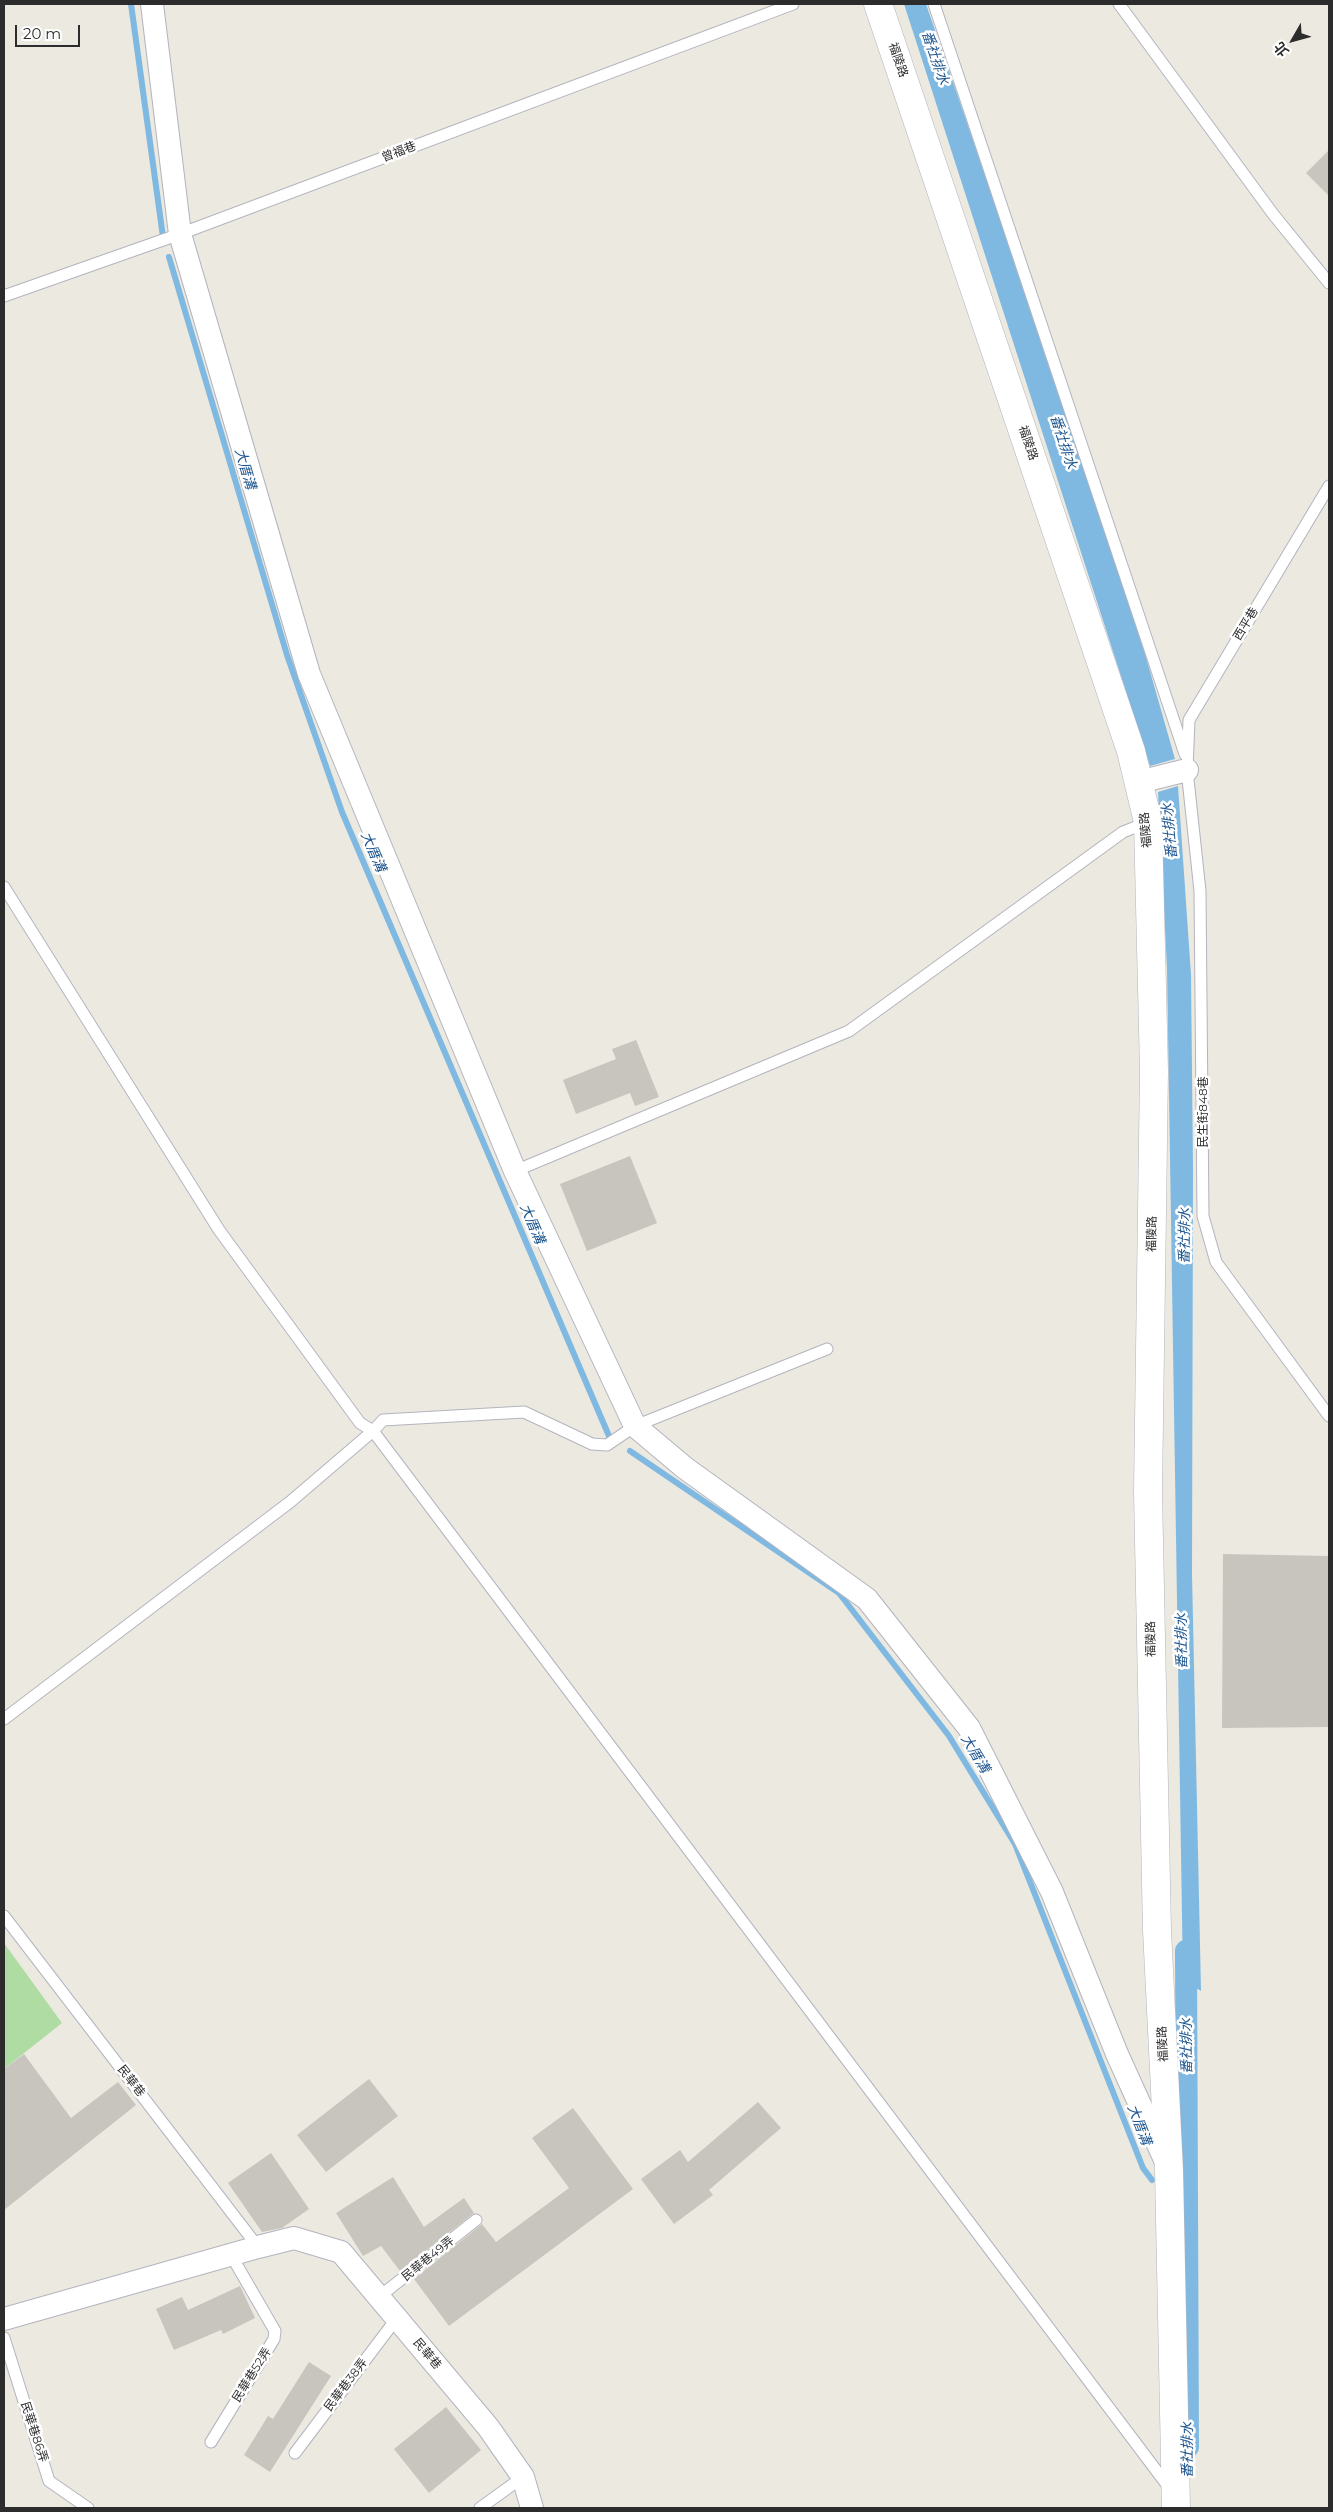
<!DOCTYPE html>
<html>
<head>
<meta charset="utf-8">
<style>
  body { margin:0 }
  #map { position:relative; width:1333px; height:2512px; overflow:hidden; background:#ece9e0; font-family:Montserrat,"Noto Sans TC",sans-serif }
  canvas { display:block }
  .frame { position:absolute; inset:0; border:5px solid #2c2c2c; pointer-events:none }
  .north { position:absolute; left:1268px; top:15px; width:50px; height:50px; -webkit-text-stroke:4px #fff; paint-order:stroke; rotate:232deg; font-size:14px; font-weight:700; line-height:20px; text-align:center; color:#2c2c2c }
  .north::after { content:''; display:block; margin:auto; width:18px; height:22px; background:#2c2c2c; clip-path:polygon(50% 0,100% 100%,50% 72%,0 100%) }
  .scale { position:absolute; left:15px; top:25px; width:65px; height:22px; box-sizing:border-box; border:2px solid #2c2c2c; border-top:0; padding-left:6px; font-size:15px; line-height:18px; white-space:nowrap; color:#2c2c2c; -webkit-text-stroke:4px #fff; paint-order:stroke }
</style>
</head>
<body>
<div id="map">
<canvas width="1333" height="2512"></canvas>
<div class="frame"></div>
<div class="north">北</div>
<div class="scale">20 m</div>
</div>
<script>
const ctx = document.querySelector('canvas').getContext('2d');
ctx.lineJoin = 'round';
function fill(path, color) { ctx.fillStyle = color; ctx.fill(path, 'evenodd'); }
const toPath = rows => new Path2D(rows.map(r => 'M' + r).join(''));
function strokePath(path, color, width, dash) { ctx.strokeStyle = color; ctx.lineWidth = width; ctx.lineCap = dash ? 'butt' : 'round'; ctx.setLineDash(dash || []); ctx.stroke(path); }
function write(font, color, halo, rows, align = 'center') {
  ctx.font = font + ' Montserrat,"Noto Sans TC",sans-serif'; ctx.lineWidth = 5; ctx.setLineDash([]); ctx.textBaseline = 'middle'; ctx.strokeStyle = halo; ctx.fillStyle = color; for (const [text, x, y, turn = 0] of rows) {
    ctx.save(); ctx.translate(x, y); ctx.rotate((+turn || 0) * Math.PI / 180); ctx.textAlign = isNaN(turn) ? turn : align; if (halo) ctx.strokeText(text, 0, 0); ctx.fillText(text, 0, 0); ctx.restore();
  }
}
fill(toPath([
  [4,1943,62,2023,4,2069]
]), '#aedca3');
fill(toPath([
  [904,4,926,4,1120,566,1175,759,1150,766],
  [1178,786,1191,975,1193,1170,1192,1574,1201,1991,1183,1980,1167,968,1158,792]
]), '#7fb9e2');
strokePath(toPath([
  [131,4,163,237],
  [169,257,287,655,342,812,609,1436],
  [630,1451,839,1593,949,1736,1015,1844,1143,2168,1152,2180],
  [1187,2221,1188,2222]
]), '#7fb9e2', 6);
strokePath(toPath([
  [1186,1951,1188,2447]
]), '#7fb9e2', 22);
fill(toPath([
  [1329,150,1329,196,1306,173],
  [636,1040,659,1097,635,1106,630,1093,576,1114,563,1080,616,1059,612,1049],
  [630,1156,657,1223,587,1251,560,1184],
  [1223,1554,1329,1556,1329,1727,1222,1728],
  [24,2054,71,2118,118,2082,136,2105,4,2210,4,2069],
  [369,2079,398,2116,326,2172,297,2135],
  [758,2102,781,2128,709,2190,713,2195,674,2224,641,2179,680,2150,688,2162],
  [573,2108,633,2189,449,2326,414,2279,482,2224,496,2242,569,2188,532,2138],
  [271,2153,309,2209,282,2228,262,2232,228,2183],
  [393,2177,424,2227,464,2198,474,2213,400,2271,381,2246,363,2256,336,2213],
  [240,2286,255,2318,223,2334,221,2330,174,2350,156,2309,182,2297,188,2310],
  [309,2362,331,2376,270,2472,244,2455,268,2416,273,2419],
  [446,2407,481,2450,429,2493,394,2449]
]), '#c8c5bf');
const service = toPath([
  [934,4,1185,754],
  [1119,4,1273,214,1329,283],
  [4,296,180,234,793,4],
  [1329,486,1189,720,1187,770,1200,891,1203,1216,1216,1262,1329,1416],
  [4,887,219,1230,360,1423,373,1431,1171,2490],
  [515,1171,849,1031,1123,832,1148,822],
  [4,1719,290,1502,373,1431,383,1420,524,1412,592,1444,607,1445,635,1426,827,1349],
  [4,1916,258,2247],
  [379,2297,476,2220],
  [4,2338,49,2481,88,2508],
  [211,2442,274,2339,275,2331,231,2255],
  [295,2453,397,2318],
  [480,2508,523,2477]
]);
const minor = toPath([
  [152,4,180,234,309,674,515,1171,635,1426,685,1468,867,1599,969,1728,1052,1892,1117,2054,1166,2162],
  [1139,782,1187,770],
  [4,2319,258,2247,294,2238,341,2252,488,2427,523,2477,532,2508]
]);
const tertiary = toPath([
  [878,4,1131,751,1148,822,1154,1071,1148,1492,1157,1930,1169,2170,1176,2508]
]);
strokePath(service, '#b3b4be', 13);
strokePath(minor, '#b3b4be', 24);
strokePath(tertiary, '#b3b4be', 29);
strokePath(service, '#fff', 11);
strokePath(minor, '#fff', 22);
strokePath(tertiary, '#fff', 28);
write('12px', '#2c2c2c', '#fff', [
  ["福陵路",898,60,71],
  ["曾福巷",399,152,-21],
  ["福陵路",1028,443,71],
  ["西平巷",1246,624,-59],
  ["福陵路",1146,830,-95],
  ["民生街848巷",1203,1112,-90],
  ["福陵路",1152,1234,-89],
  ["福陵路",1151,1639,-91],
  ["福陵路",1163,2044,-93],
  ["民華巷",131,2081,52],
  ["民華巷49弄",428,2259,-39],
  ["民華巷",427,2354,50],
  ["民華巷52弄",252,2375,-58],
  ["民華巷38弄",346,2385,-53],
  ["民華巷86弄",34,2432,72]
]);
write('italic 14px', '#1d5690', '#fff', [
  ["番社排水",935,58,71],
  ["番社排水",1063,442,72],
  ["大厝溝",245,469,74],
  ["番社排水",1170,831,-95],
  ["大厝溝",373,852,67],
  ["大厝溝",532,1224,67],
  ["番社排水",1185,1236,-89],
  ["番社排水",1182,1641,-91],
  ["大厝溝",975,1754,59],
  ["番社排水",1187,2046,-91],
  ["大厝溝",1139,2125,69],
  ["番社排水",1188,2450,-90]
]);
</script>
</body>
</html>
